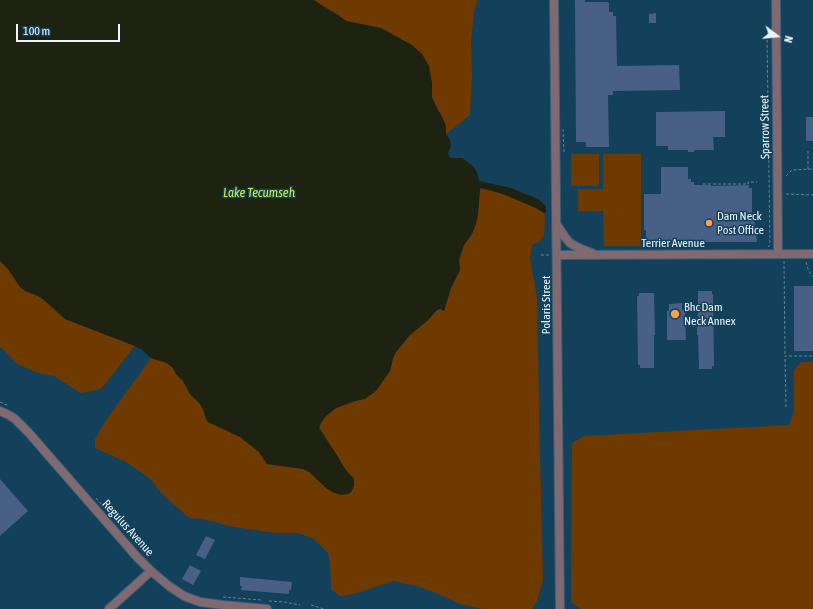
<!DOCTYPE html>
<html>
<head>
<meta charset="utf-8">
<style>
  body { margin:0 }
  #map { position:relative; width:813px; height:609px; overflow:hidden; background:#13405b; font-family:"Asap Condensed",sans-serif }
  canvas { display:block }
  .north { position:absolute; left:757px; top:16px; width:40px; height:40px; -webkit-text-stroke:3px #13405b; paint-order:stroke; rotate:106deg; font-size:11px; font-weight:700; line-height:16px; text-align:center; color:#ecf5fc }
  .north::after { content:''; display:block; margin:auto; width:14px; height:18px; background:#ecf5fc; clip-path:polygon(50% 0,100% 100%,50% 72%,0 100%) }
  .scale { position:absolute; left:16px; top:24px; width:104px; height:18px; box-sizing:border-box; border:2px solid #ecf5fc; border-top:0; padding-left:5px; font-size:12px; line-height:14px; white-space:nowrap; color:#ecf5fc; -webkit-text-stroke:3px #13405b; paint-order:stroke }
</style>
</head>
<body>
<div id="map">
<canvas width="813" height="609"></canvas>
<div class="north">N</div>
<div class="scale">100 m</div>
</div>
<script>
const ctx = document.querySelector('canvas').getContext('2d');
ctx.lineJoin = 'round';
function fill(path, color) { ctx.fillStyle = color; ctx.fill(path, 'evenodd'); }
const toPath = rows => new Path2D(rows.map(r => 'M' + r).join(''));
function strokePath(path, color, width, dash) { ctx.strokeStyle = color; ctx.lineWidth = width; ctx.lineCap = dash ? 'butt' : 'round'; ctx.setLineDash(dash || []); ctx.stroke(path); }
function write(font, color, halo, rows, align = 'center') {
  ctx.font = font + ' "Asap Condensed",sans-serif'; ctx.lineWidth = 3; ctx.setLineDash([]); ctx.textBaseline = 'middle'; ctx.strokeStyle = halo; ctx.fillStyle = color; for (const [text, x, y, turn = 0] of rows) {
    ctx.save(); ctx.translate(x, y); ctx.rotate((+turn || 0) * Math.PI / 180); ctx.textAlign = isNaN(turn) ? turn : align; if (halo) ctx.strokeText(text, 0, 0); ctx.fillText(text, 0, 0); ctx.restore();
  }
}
fill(toPath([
  [314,0,479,0,477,1,474,12,471,42,472,75,470,115,446,134,446,126,443,119,435,104,432,97,432,83,381,28,346,21,338,15,323,6],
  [571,154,599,154,599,186,571,186],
  [603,154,641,154,641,246,604,246,603,211,578,211,578,189,603,189],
  [481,188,503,194,536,208,544,213,545,219,544,235,540,241,532,245,530,258,537,298,540,456,543,579,537,601,532,609,483,609,459,604,441,595,417,586,393,581,354,594,340,596,331,589,330,564,328,553,314,539,298,533,276,533,228,526,204,519,189,518,163,495,149,478,126,462,95,448,95,439,106,420,151,358,167,363,173,368,176,374,183,381,190,394,200,404,203,409,206,419,208,422,240,437,259,452,267,464,303,469,309,472,354,479,345,469,338,457,319,427,321,423,325,417,336,408,355,401,365,399,390,371,393,358,396,352,409,336,428,320,437,310,440,309,444,311,451,288,460,270,459,260,464,245,472,234,478,214,480,189],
  [0,261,8,269,20,287,25,291,38,296,44,300,65,319,135,346,101,389,81,393,71,387,54,376,38,373,17,364,5,351,0,347],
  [801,362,813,362,813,609,581,609,571,602,572,443,584,436,789,425,794,411,794,370]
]), '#6e3a00');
fill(toPath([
  [0,0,314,0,323,6,338,15,346,21,381,28,412,45,422,54,429,66,432,83,432,97,435,104,443,119,446,126,446,134,450,140,451,146,448,153,449,156,451,158,462,158,473,166,477,172,479,181,511,188,538,199,546,206,546,212,544,213,536,208,503,194,481,188,480,189,478,214,476,224,472,234,464,245,459,260,460,270,451,288,444,311,440,309,437,310,428,320,409,336,396,352,393,358,390,371,376,391,365,399,355,401,336,408,325,417,321,423,319,428,338,457,345,469,354,479,354,486,351,492,348,494,341,495,334,493,326,488,309,472,303,469,267,464,259,452,240,437,208,422,206,419,203,409,200,404,190,394,183,381,176,374,173,368,167,363,151,358,141,349,135,346,65,319,44,300,38,296,25,291,20,287,8,269,0,261]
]), '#1e2210');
fill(toPath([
  [575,0,585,0,585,2,608,2,608,3,609,3,609,12,613,12,613,16,616,16,617,66,679,65,680,90,613,91,613,95,608,95,609,147,586,147,586,142,576,142],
  [656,13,656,23,649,23,649,14],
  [725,111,725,137,713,137,714,150,694,150,694,152,688,152,688,150,668,150,668,146,656,146,656,112],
  [806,117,813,117,813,141,806,141],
  [661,167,688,167,688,179,691,179,691,182,694,182,694,185,711,185,711,186,749,185,749,188,752,188,752,216,754,216,755,228,756,228,757,242,695,242,695,240,671,241,671,245,653,246,653,244,646,244,646,230,644,230,644,194,661,194],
  [794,286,813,286,813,351,794,351],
  [698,291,712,291,712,294,713,294,714,366,712,366,712,369,699,369,698,335,697,335,697,326,698,326],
  [639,293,654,293,655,335,654,335,654,368,640,368,640,365,638,365,637,296,639,296],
  [682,303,682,310,685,310,686,340,667,340,667,311,669,311,669,304],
  [0,479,28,511,0,536],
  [206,536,215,540,205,559,196,555],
  [190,565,201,571,193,585,182,579],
  [240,577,292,582,291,590,289,590,289,594,241,590,242,586,240,586]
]), '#486085');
const minor = toPath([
  [554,0,560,609],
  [776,0,778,254],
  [557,225,565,237,570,243,581,249,592,253],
  [557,255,813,254],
  [0,411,9,415,15,419,28,432,137,557,151,571,169,586,184,596,200,602,223,605,267,609],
  [109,609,151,571]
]);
strokePath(minor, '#365d75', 10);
strokePath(toPath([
  [563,129,564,153],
  [808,169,808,150],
  [786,176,792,170,813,169],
  [703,184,748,184,748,182,757,182],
  [786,194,813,195],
  [768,247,770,245,767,34,769,31],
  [541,255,549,255],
  [784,261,785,356],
  [806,262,808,269,810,273,813,276],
  [0,402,9,406],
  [786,407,785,356,813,356],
  [96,498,103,506],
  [223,597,262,600],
  [269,601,284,602,300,605],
  [311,605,324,609]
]), '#638396', 1, [3, 2]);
strokePath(minor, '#806970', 8);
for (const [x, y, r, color] of [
  [709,223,4,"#fa9f4f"],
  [675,314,5,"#fa9f4f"]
]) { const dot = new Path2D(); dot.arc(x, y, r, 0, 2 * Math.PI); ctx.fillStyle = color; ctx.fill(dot); strokePath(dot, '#13405b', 1.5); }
write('12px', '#ecf5fc', '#13405b', [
  ["Sparrow Street",765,127,-91],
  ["Terrier Avenue",673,243],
  ["Polaris Street",546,305,-90],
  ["Regulus Avenue",128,528,48]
]);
write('12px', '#ecf5fc', '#13405b', [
  ["Dam Neck",717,216],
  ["Post Office",717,230],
  ["Bhc Dam",684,307],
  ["Neck Annex",684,321]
], 'left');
write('italic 13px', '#cdeb3f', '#13405b', [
  ["Lake Tecumseh",259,193]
]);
</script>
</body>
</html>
